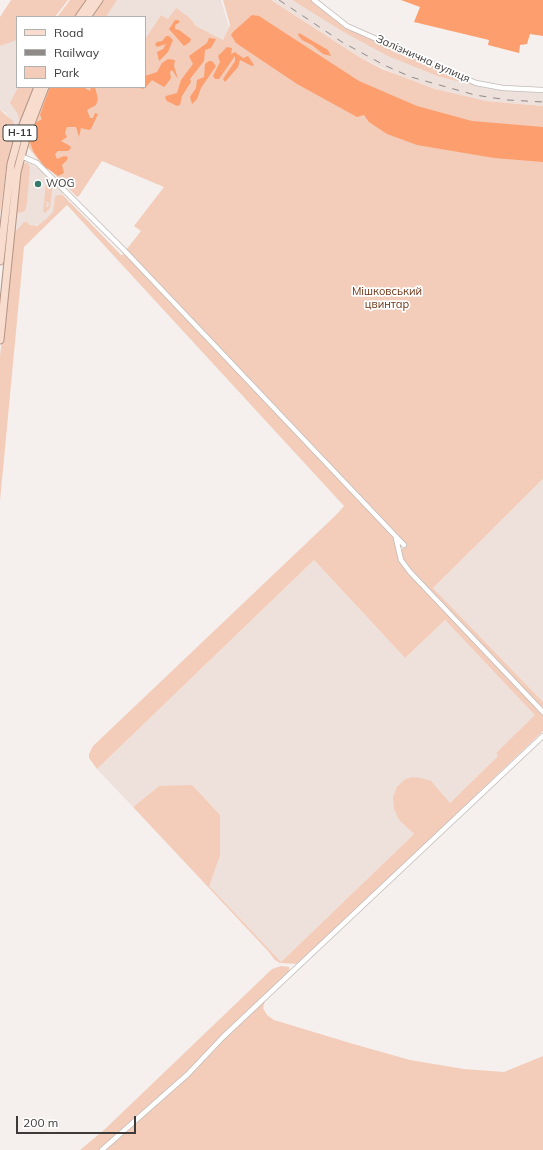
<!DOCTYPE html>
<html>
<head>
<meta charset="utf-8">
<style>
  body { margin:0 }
  #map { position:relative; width:543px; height:1150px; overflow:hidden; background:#f5f0ee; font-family:Mulish,sans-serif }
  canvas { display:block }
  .legend { position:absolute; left:16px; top:16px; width:130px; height:72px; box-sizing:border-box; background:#fff; border:1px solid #b1b1b0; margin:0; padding:5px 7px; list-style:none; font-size:12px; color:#3d3b3a }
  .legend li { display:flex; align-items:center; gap:8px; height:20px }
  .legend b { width:20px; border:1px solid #b1b1b0 }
  .scale { position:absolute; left:16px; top:1116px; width:120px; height:18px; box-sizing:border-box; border:2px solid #3d3b3a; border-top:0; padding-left:5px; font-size:12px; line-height:14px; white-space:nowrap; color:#3d3b3a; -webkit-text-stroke:3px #fff; paint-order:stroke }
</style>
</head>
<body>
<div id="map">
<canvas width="543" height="1150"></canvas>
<ul class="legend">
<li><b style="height:5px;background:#f8dcce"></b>Road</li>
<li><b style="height:5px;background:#8d8a88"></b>Railway</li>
<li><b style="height:11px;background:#f3cdba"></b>Park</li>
</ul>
<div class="scale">200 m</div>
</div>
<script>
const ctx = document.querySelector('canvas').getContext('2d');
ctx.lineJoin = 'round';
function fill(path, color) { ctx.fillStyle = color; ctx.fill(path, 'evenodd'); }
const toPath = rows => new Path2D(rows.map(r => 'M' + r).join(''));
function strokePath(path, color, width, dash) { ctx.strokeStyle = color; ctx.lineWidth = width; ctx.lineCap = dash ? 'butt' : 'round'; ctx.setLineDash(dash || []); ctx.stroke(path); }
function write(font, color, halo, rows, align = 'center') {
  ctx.font = font + ' Mulish,sans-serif'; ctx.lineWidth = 3.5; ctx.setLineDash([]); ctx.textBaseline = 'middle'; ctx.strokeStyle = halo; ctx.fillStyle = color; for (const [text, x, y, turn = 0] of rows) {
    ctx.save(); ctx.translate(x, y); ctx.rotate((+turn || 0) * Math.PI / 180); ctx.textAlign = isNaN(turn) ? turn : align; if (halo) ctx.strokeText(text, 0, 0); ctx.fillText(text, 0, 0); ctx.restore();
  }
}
fill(toPath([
  [101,0,221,0,229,27,223,40,196,26,190,18,168,19,161,15,145,39,145,17,89,17],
  [271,0,292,0,326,20,440,77,491,89,543,93,543,106,486,101,454,95,409,80,361,58],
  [15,40,17,41,17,87,36,87,13,143,16,131,6,113,0,110,0,46],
  [27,162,40,169,65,194,61,195,55,211,45,221,13,238,16,209,24,163],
  [543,479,543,702,433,588],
  [314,560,405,658,445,620,536,715,496,753,498,756,450,803,446,799,399,820,414,834,281,962,208,886,220,856,159,786,133,807,97,769]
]), '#eee1db');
fill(toPath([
  [11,0,68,0,55,17,17,17,17,40,0,46,0,17],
  [70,0,88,0,77,17,57,17],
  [103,0,117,0,106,17,93,17],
  [223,0,271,0,361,58,382,69,435,89,486,101,543,106,543,479,433,588,543,702,543,710,411,571,402,559,401,550,407,545,126,250,141,231,134,226,164,187,102,161,79,196,77,197,49,169,46,170,28,147,27,143,46,87,145,87,145,39,161,15,168,19,176,8,190,18,196,26,223,40,230,25],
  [292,0,312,0,343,25,478,84,477,86,440,77,388,56,347,34],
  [18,87,36,87,20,123,18,114,10,103],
  [0,110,13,121,16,131,6,169,0,215],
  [27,162,30,167,27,204,25,211,19,213,16,210,21,165],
  [51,180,53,183,50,208,45,213,43,211,44,202,47,203,46,207,48,207,49,203,44,201,46,184],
  [58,195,63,195,121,255,125,254,394,536,399,561,409,573,543,713,543,731,299,964,280,963,275,960,268,951,133,807,159,786,192,785,220,815,220,856,209,886,281,962,414,834,399,820,394,809,393,797,397,787,404,780,412,777,421,778,431,781,450,803,498,756,496,753,535,715,445,620,405,658,314,560,97,769,89,758,89,754,93,746,336,515,344,506,67,205,24,247,0,501,0,356,13,238,16,231,24,222,27,222,29,225,37,226,45,220,53,212,55,197],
  [543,733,543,737,265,1001,263,1008,267,1015,274,1020,350,1043,410,1060,464,1069,504,1072,543,1056,543,1150,103,1150,161,1098],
  [281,966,289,967,290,972,190,1071,101,1150,80,1150,104,1130,272,969]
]), '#f3cdba');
fill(toPath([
  [401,0,543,0,543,36,530,34,527,44,520,45,519,53,488,45,489,40,414,22,420,7],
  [252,15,259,16,359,81,417,106,472,121,543,127,543,162,494,158,417,145,387,134,369,122,364,115,357,117,297,84,236,43,231,35,233,32],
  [175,20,178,20,180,22,175,25,175,29,179,30,191,39,190,42,184,46,169,29],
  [299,33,328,50,331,56,323,54,312,45,302,40,298,35],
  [166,36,169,36,173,40,168,52,159,61,157,52,163,49,166,44,157,47,155,44,157,42,162,41],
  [209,38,216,39,211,48,205,50,204,61,190,79,191,82,182,96,180,105,177,106,167,101,165,98,166,96,177,93,181,80,193,64,189,56,207,43],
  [227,47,232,48,231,54,235,52,243,58,248,56,254,65,252,66,240,60,238,67,225,82,223,79,235,61,235,56,219,79,215,79,213,76,220,62,218,56],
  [168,59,175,60,174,66,178,79,172,70,170,72,171,78,166,85,164,87,152,80,145,88,142,89,140,87,145,87,145,76,157,72,162,63],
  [209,61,212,61,216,66,201,88,197,99,192,104,190,97,196,88,197,80,204,77,205,64],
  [50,87,83,87,90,91,91,87,95,87,98,99,96,105,87,110,90,118,93,118,95,113,98,114,91,129,89,130,81,128,79,137,76,127,67,127,65,133,67,137,61,141,70,146,71,148,68,151,58,151,55,154,57,159,64,156,68,157,67,160,62,165,64,173,58,176,44,166,33,151,30,142,35,123,42,119,40,115]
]), '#fc9e6e');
const street = toPath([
  [314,0,347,26,476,83,503,88,543,90],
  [21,156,37,163,123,249,404,545],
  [396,538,401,560,410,572,543,712],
  [102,1150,188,1074,223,1037,543,736]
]);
const primary = toPath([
  [79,17,91,0],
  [87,17,99,0],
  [0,261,11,164,19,135,38,87],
  [0,340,17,172,28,131,45,87]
]);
strokePath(street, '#bfbab8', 6);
strokePath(primary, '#b39485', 9);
strokePath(street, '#fff', 4.5);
strokePath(primary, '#f8dcce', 7);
strokePath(toPath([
  [279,0,342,42,384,65,411,77,475,95,508,100,543,102]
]), '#8d8a88', 1, [7, 7]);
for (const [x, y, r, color] of [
  [38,184,4,"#397a6b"]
]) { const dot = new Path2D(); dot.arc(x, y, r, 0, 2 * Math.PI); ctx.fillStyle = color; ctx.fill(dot); strokePath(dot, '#fff', 1.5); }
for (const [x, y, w] of [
  [20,133,34]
]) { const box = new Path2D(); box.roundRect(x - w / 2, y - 8, w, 16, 3); ctx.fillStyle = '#fff'; ctx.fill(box); strokePath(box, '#3d3b3a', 1); }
write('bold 10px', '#3d3b3a', null, [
  ["Н-11",20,133]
]);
write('11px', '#3d3b3a', '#fff', [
  ["Залізнична вулиця",423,59,24]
]);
write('11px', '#3d3b3a', '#fff', [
  ["WOG",46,184]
], 'left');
write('11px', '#6d310f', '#fff', [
  ["Мішковський",387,292],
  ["цвинтар",387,305]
]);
</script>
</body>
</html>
